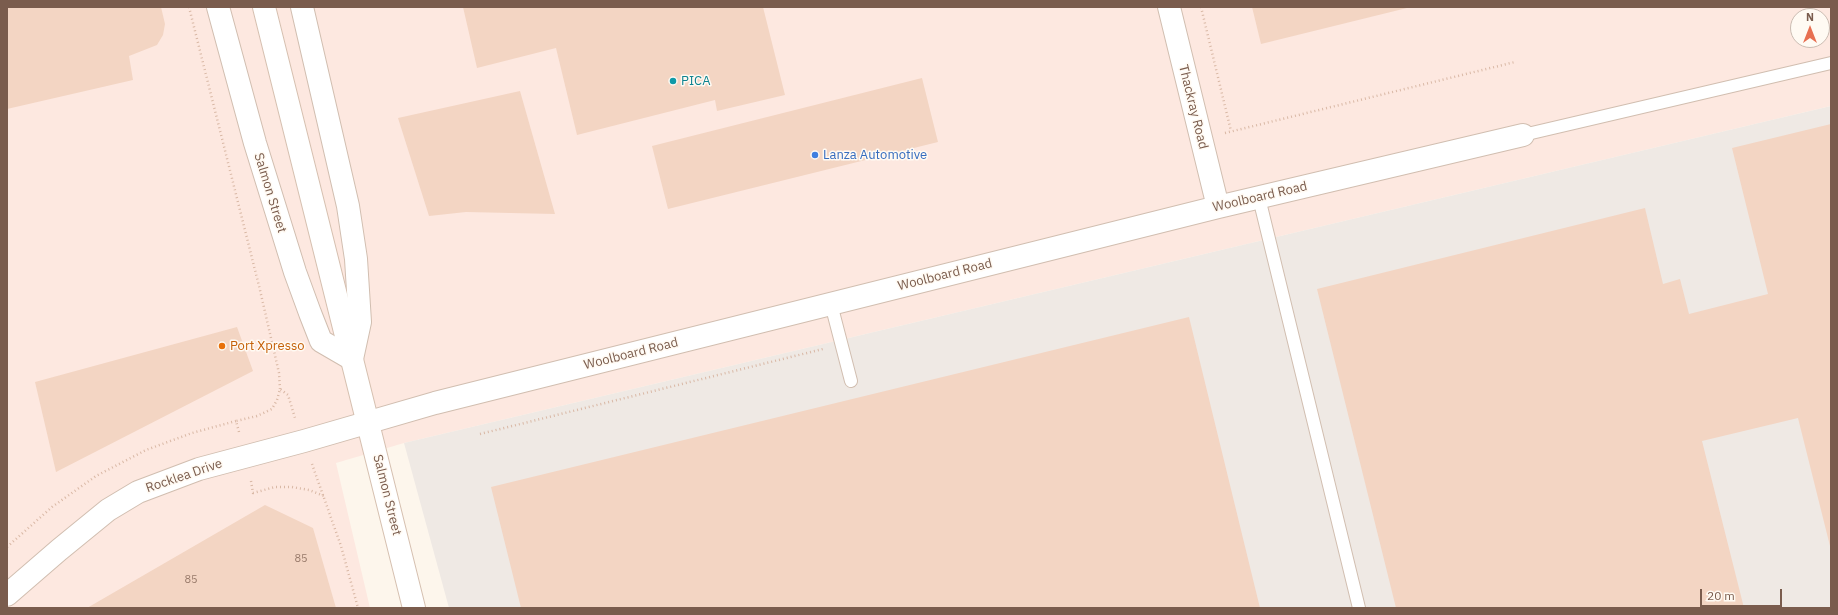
<!DOCTYPE html>
<html>
<head>
<meta charset="utf-8">
<style>
  body { margin:0 }
  #map { position:relative; width:1838px; height:615px; overflow:hidden; background:#fdf6ec; font-family:"IBM Plex Sans",sans-serif }
  canvas { display:block }
  .frame { position:absolute; inset:0; border:8px solid #7a5c4d; pointer-events:none }
  .north { position:absolute; left:1790px; top:8px; width:40px; height:40px; box-sizing:border-box; background:#fffaf3; border:1px solid #cabbb1; border-radius:50%; rotate:0deg; font-size:11px; font-weight:700; line-height:16px; text-align:center; color:#7a5c4d }
  .north::after { content:''; display:block; margin:auto; width:14px; height:18px; background:#e76f51; clip-path:polygon(50% 0,100% 100%,50% 72%,0 100%) }
  .scale { position:absolute; left:1700px; top:589px; width:82px; height:18px; box-sizing:border-box; border:2px solid #7a5c4d; border-top:0; padding-left:5px; font-size:12px; line-height:14px; white-space:nowrap; color:#7a5c4d; -webkit-text-stroke:3px #fffaf3; paint-order:stroke }
</style>
</head>
<body>
<div id="map">
<canvas width="1838" height="615"></canvas>
<div class="frame"></div>
<div class="north">N</div>
<div class="scale">20 m</div>
</div>
<script>
const ctx = document.querySelector('canvas').getContext('2d');
ctx.lineJoin = 'round';
function fill(path, color) { ctx.fillStyle = color; ctx.fill(path, 'evenodd'); }
const toPath = rows => new Path2D(rows.map(r => 'M' + r).join(''));
function strokePath(path, color, width, dash) { ctx.strokeStyle = color; ctx.lineWidth = width; ctx.lineCap = dash ? 'butt' : 'round'; ctx.setLineDash(dash || []); ctx.stroke(path); }
function write(font, color, halo, rows, align = 'center') {
  ctx.font = font + ' "IBM Plex Sans",sans-serif'; ctx.lineWidth = 3; ctx.setLineDash([]); ctx.textBaseline = 'middle'; ctx.strokeStyle = halo; ctx.fillStyle = color; for (const [text, x, y, turn = 0] of rows) {
    ctx.save(); ctx.translate(x, y); ctx.rotate((+turn || 0) * Math.PI / 180); ctx.textAlign = isNaN(turn) ? turn : align; if (halo) ctx.strokeText(text, 0, 0); ctx.fillText(text, 0, 0); ctx.restore();
  }
}
fill(toPath([
  [7,7,1831,7,1831,106,404,443,336,463,370,608,7,608],
  [1798,16,1822,16,1822,40,1798,40]
]), '#fde8e0');
fill(toPath([
  [1831,106,1831,608,449,608,404,443]
]), '#efe9e4');
fill(toPath([
  [7,7,161,7,165,24,163,35,157,45,129,56,133,80,7,109],
  [463,7,763,7,785,95,717,111,715,100,577,135,556,48,477,68],
  [1252,7,1407,7,1407,8,1261,44],
  [922,78,938,142,668,209,652,146],
  [520,91,555,214,466,212,429,216,398,118],
  [1831,124,1831,550,1798,418,1702,441,1744,608,1396,608,1317,289,1645,208,1663,284,1680,279,1689,314,1768,294,1732,148],
  [1189,317,1260,608,521,608,491,487],
  [237,327,253,371,56,472,35,382],
  [265,505,313,528,336,608,242,608,242,607,87,608]
]), '#f3d5c3');
const lane = toPath([
  [1523,135,1831,63],
  [1259,198,1359,608],
  [831,304,851,381]
]);
const street = toPath([
  [218,7,255,143,295,272,310,313,321,341,352,359,360,322,356,259,348,206,302,7],
  [1169,7,1218,207],
  [7,595,59,550,108,510,138,492,199,469,304,441,435,403,1218,207,1523,135]
]);
const secondary = toPath([
  [264,7,414,608]
]);
strokePath(lane, '#d1beb0', 14);
strokePath(street, '#d1beb0', 24);
strokePath(secondary, '#d6c0b0', 24);
strokePath(toPath([
  [189,7,260,290,279,373,280,389],
  [1201,7,1231,131],
  [1225,133,1515,62],
  [239,432,236,421,257,416,272,409,277,400,280,389,288,395,295,418],
  [480,434,823,349],
  [312,464,341,546,358,608],
  [251,481,253,493,275,487,292,487,309,490,324,496],
  [7,547,52,507,96,476,146,450,192,433,236,421]
]), '#d9b8a5', 2.5, [1, 3]);
strokePath(lane, '#fff', 12);
strokePath(street, '#fff', 22);
strokePath(secondary, '#fff', 22);
for (const [x, y, r, color] of [
  [673,81,4,"#0f9aa8"],
  [815,155,4,"#3f7fe0"],
  [222,346,4,"#e8710a"]
]) { const dot = new Path2D(); dot.arc(x, y, r, 0, 2 * Math.PI); ctx.fillStyle = color; ctx.fill(dot); strokePath(dot, '#fffaf3', 1.5); }
write('11px', '#987a6a', null, [
  ["85",301,559],
  ["85",191,580]
]);
write('13px', '#0d838f', '#fffaf3', [
  ["PICA",681,81]
], 'left');
write('13px', '#7a5c4d', '#fffaf3', [
  ["Thackray Road",1193,107,76],
  ["Salmon Street",270,193,73],
  ["Woolboard Road",1260,197,-13],
  ["Woolboard Road",945,275,-14],
  ["Woolboard Road",631,354,-14],
  ["Rocklea Drive",184,476,-19],
  ["Salmon Street",387,495,76]
]);
write('13px', '#366cbe', '#fffaf3', [
  ["Lanza Automotive",823,155]
], 'left');
write('13px', '#c56008', '#fffaf3', [
  ["Port Xpresso",230,346]
], 'left');
</script>
</body>
</html>
